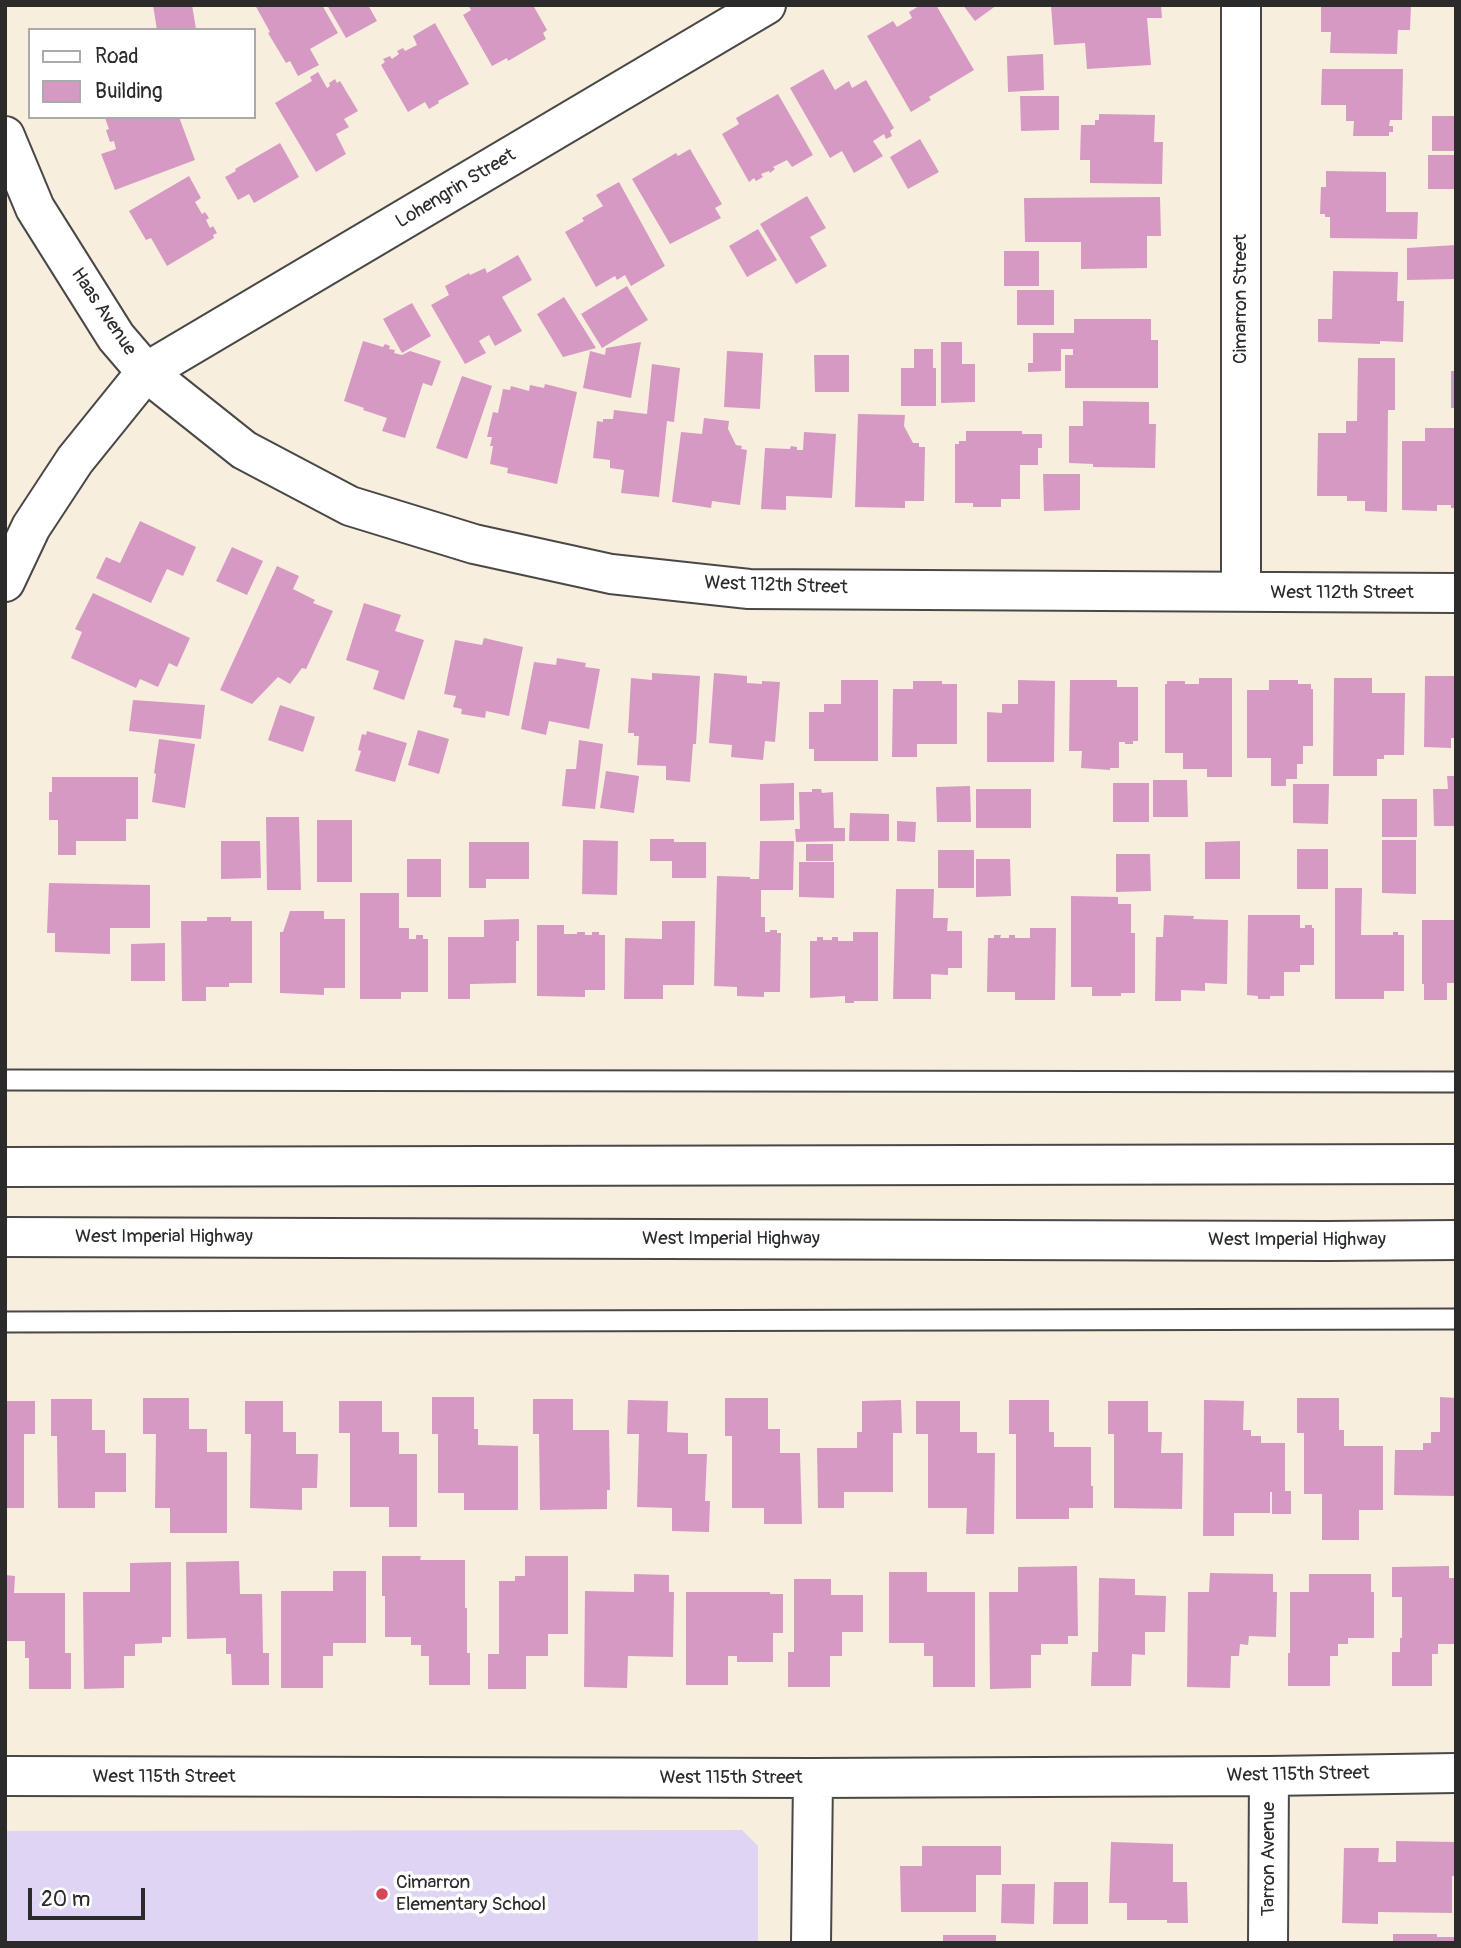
<!DOCTYPE html>
<html>
<head>
<meta charset="utf-8">
<style>
  body { margin:0 }
  #map { position:relative; width:1461px; height:1948px; overflow:hidden; background:#f8eede; font-family:Pangolin,sans-serif }
  canvas { display:block }
  .frame { position:absolute; inset:0; border:7px solid #2b2b2b; pointer-events:none }
  .legend { position:absolute; left:28px; top:28px; width:228px; height:91px; box-sizing:border-box; background:#fff; border:2px solid #aaa; margin:0; padding:9px 12px; list-style:none; font-size:21px; color:#2b2b2b }
  .legend li { display:flex; align-items:center; gap:14px; height:35px }
  .legend b { width:35px; border:2px solid #aaa }
  .scale { position:absolute; left:28px; top:1888px; width:117px; height:32px; box-sizing:border-box; border:4px solid #2b2b2b; border-top:0; padding-left:9px; font-size:21px; line-height:24px; white-space:nowrap; color:#2b2b2b; -webkit-text-stroke:5px #fff; paint-order:stroke }
</style>
</head>
<body>
<div id="map">
<canvas width="1461" height="1948"></canvas>
<div class="frame"></div>
<ul class="legend">
<li><b style="height:9px;background:#fff"></b>Road</li>
<li><b style="height:19px;background:#d699c4"></b>Building</li>
</ul>
<div class="scale">20 m</div>
</div>
<script>
const ctx = document.querySelector('canvas').getContext('2d');
ctx.lineJoin = 'round';
function fill(path, color) { ctx.fillStyle = color; ctx.fill(path, 'evenodd'); }
const toPath = rows => new Path2D(rows.map(r => 'M' + r).join(''));
function strokePath(path, color, width, dash) { ctx.strokeStyle = color; ctx.lineWidth = width; ctx.lineCap = dash ? 'butt' : 'round'; ctx.setLineDash(dash || []); ctx.stroke(path); }
function write(font, color, halo, rows, align = 'center') {
  ctx.font = font + ' Pangolin,sans-serif'; ctx.lineWidth = 7; ctx.setLineDash([]); ctx.textBaseline = 'middle'; ctx.strokeStyle = halo; ctx.fillStyle = color; for (const [text, x, y, turn = 0] of rows) {
    ctx.save(); ctx.translate(x, y); ctx.rotate((+turn || 0) * Math.PI / 180); ctx.textAlign = isNaN(turn) ? turn : align; if (halo) ctx.strokeText(text, 0, 0); ctx.fillText(text, 0, 0); ctx.restore();
  }
}
fill(toPath([
  [742,1830,758,1846,758,1943,5,1943,5,1831]
]), '#dfd4f4');
fill(toPath([
  [153,5,192,5,196,29,157,30],
  [255,5,322,5,338,33,310,49,319,65,298,76,290,61,286,63,268,33,270,32],
  [327,5,368,5,377,21,346,38],
  [468,5,533,5,547,30,543,33,546,39,508,61,507,58,492,66,463,15,471,10],
  [921,5,936,5,974,70,929,97,931,100,911,112,867,36,893,21,897,27,912,18,909,12],
  [963,5,997,5,975,21],
  [1051,5,1161,5,1162,18,1147,18,1151,65,1087,69,1085,43,1054,45],
  [1321,5,1411,5,1410,30,1398,30,1397,54,1330,53,1331,32,1321,32],
  [435,23,469,84,438,101,439,103,429,109,425,102,408,112,381,65,385,62,383,59,390,56,392,59,399,54,397,51,403,48,405,51,417,45,413,36],
  [1043,54,1044,90,1008,92,1007,56],
  [823,69,835,90,849,81,852,88,866,80,894,128,890,131,892,136,886,139,884,134,873,141,883,156,854,173,842,151,830,158,790,88],
  [1322,69,1403,69,1402,120,1390,120,1389,126,1393,126,1393,132,1389,132,1389,136,1353,136,1354,121,1346,121,1346,105,1321,105],
  [318,72,327,88,330,86,329,83,335,79,337,83,340,81,358,111,344,119,349,127,336,134,346,154,316,172,275,103,312,81,310,77],
  [778,94,813,155,792,167,787,160,773,167,775,169,770,173,769,171,761,174,763,177,756,181,754,178,749,182,722,134,739,124,736,118],
  [1020,96,1059,96,1059,130,1021,131],
  [1099,114,1155,115,1154,142,1163,142,1162,184,1090,183,1090,160,1080,160,1081,125,1095,125,1095,120,1099,120],
  [1432,116,1456,116,1456,151,1432,151],
  [108,117,179,117,195,160,115,190,101,154,116,149,114,141,110,142,106,130,109,129,105,118],
  [920,139,939,172,908,189,890,157],
  [280,143,299,177,254,203,249,194,238,200,225,177,236,171,235,169],
  [690,149,722,204,715,208,721,218,670,244,632,179,676,153,678,156],
  [1428,155,1456,155,1456,189,1428,189],
  [1326,171,1386,172,1386,212,1418,212,1417,239,1330,238,1330,217,1325,217,1325,214,1320,214,1321,187,1326,187],
  [189,176,201,198,195,202,202,214,205,212,209,218,206,220,210,228,213,226,217,233,213,235,214,238,167,266,151,238,146,240,129,211],
  [619,182,665,266,631,286,625,275,617,280,615,276,596,287,565,232,584,221,582,218,603,206,596,195],
  [807,196,826,228,810,237,827,266,796,284,760,224],
  [1160,197,1161,236,1147,236,1147,268,1081,269,1081,242,1025,242,1024,198],
  [758,229,777,260,747,277,729,246],
  [1456,245,1456,279,1407,280,1407,248],
  [1004,251,1039,251,1039,286,1004,286],
  [518,255,532,280,502,297,522,331,495,346,489,335,479,341,486,353,465,364,431,305,449,295,445,286,469,273,470,275,485,268,487,273],
  [1333,271,1398,272,1397,301,1404,301,1403,342,1380,341,1380,344,1318,342,1318,319,1332,319],
  [627,286,648,320,602,348,581,314],
  [1017,290,1054,290,1054,325,1017,325],
  [564,297,596,348,563,357,537,314],
  [412,303,431,336,402,353,383,319],
  [1074,319,1151,319,1151,340,1158,340,1158,388,1065,388,1065,355,1073,355,1073,349,1061,349,1061,371,1028,372,1028,363,1033,363,1033,333,1074,333],
  [363,341,383,347,385,344,390,346,389,349,395,350,394,353,402,355,410,351,441,361,432,386,423,383,405,438,382,431,387,418,363,410,364,408,344,401],
  [641,342,631,398,583,388,590,351,605,355,606,348],
  [941,342,962,342,962,364,975,364,975,402,941,403],
  [914,349,933,349,933,368,936,368,936,406,901,406,901,368,914,368],
  [727,351,763,353,760,409,724,407],
  [814,355,849,355,849,392,815,392],
  [1358,358,1395,358,1395,410,1388,410,1387,512,1365,511,1365,501,1347,501,1347,496,1317,496,1318,433,1346,433,1346,421,1357,421],
  [652,364,680,368,674,422,667,421,659,497,621,493,624,470,610,468,610,460,593,458,597,421,603,422,603,419,613,419,614,410,647,414],
  [1451,371,1456,371,1456,408,1451,408],
  [462,376,492,386,467,459,436,448],
  [545,384,577,392,557,484,507,473,508,468,490,464,493,446,490,446,492,437,487,437,493,412,498,413,503,389,510,390,511,386,529,391,530,385,544,388],
  [1083,401,1149,402,1149,424,1156,424,1155,468,1093,467,1093,464,1069,463,1069,426,1083,426],
  [858,414,905,415,904,426,913,443,919,443,919,447,925,447,924,501,905,501,905,508,855,507],
  [704,418,729,421,728,429,736,445,742,446,741,449,747,450,740,505,712,501,711,508,672,502,681,432,702,434],
  [1425,428,1454,428,1456,508,1451,508,1451,505,1437,505,1437,511,1402,510,1402,441,1425,441],
  [966,431,1022,431,1022,434,1042,434,1042,448,1038,448,1038,465,1020,465,1020,499,1001,499,1001,507,973,507,973,503,955,503,955,444,959,444,959,441,966,441],
  [804,432,836,434,832,498,786,496,786,510,761,509,765,448,790,449,791,446,797,447,797,450,803,450],
  [1043,474,1080,474,1080,510,1044,511],
  [140,521,196,547,183,576,167,569,151,603,96,578,106,557,120,563],
  [232,547,263,561,247,595,216,581],
  [277,566,299,576,293,589,315,600,313,603,333,611,306,669,302,668,290,684,278,677,252,704,220,690],
  [93,593,190,638,177,667,169,663,158,687,140,679,136,688,71,658,82,632,75,629],
  [364,603,401,615,395,631,424,640,404,700,373,689,379,671,346,660],
  [484,638,523,647,509,716,486,711,485,718,461,714,462,709,453,707,456,696,444,694,455,640,482,645],
  [557,658,586,663,585,667,600,669,589,729,549,721,546,735,521,729,534,662,556,665],
  [652,673,700,676,696,744,693,744,690,782,666,780,666,766,637,765,639,736,634,736,634,733,628,733,631,678,652,680],
  [714,673,747,676,747,683,762,684,762,681,780,682,775,742,765,741,763,760,731,757,732,745,709,743],
  [1425,676,1456,676,1456,738,1451,738,1451,748,1424,747],
  [1199,678,1232,678,1232,777,1207,777,1207,769,1183,769,1183,753,1165,753,1165,684,1167,684,1167,681,1185,681,1185,684,1199,684],
  [1334,678,1372,678,1372,693,1405,693,1404,755,1384,755,1384,759,1377,759,1377,776,1333,776],
  [841,680,878,680,878,761,814,761,814,749,809,749,809,712,824,712,824,704,841,704],
  [1018,680,1055,681,1054,762,987,762,987,712,1002,713,1002,704,1018,704],
  [1070,680,1117,680,1117,687,1138,687,1138,741,1133,741,1133,744,1125,744,1125,742,1119,742,1119,768,1110,768,1110,770,1081,768,1082,751,1069,751],
  [1269,680,1298,680,1298,684,1311,684,1311,689,1313,689,1313,746,1303,746,1303,764,1297,764,1297,779,1286,779,1286,786,1271,786,1271,758,1247,758,1247,690,1269,690],
  [913,681,942,681,942,684,957,684,957,744,917,744,917,757,892,757,893,689,913,689],
  [133,700,205,705,201,739,129,731],
  [280,705,315,717,303,752,268,740],
  [418,730,449,739,439,774,408,765],
  [367,731,407,743,395,782,355,771,361,751,358,750,362,734,366,735],
  [159,739,195,744,185,808,152,802,156,774,154,773],
  [579,740,603,744,595,809,562,806,566,769,576,769],
  [606,771,639,776,634,813,600,808],
  [1447,776,1456,776,1456,826,1434,826,1433,789,1448,789],
  [52,777,138,777,138,819,126,819,126,841,76,841,76,855,58,855,58,820,49,820,49,792,52,792],
  [1153,780,1187,780,1188,817,1153,817],
  [794,783,794,820,760,821,760,784],
  [1113,783,1149,783,1149,822,1113,822],
  [1293,784,1329,784,1328,824,1293,823],
  [970,786,971,822,937,822,936,787],
  [812,789,821,789,822,793,833,792,834,828,845,828,845,841,796,842,795,829,800,829,799,792,812,792],
  [976,789,1031,789,1031,828,976,828],
  [1382,799,1417,799,1417,837,1382,837],
  [850,813,889,814,889,841,849,841],
  [266,817,299,817,301,890,267,890],
  [317,820,352,820,352,882,317,882],
  [897,821,916,822,915,842,897,841],
  [650,839,674,839,674,842,706,842,706,878,672,878,672,861,650,861],
  [583,840,618,841,617,895,582,894],
  [1382,840,1416,840,1416,894,1382,893],
  [221,841,260,841,261,878,221,879],
  [760,841,794,841,793,890,761,890,761,917,765,917,765,932,770,932,770,930,777,930,777,933,781,933,780,992,764,992,764,997,737,996,737,987,714,986,717,876,750,877,750,879,759,879],
  [1240,841,1240,879,1205,879,1205,842],
  [469,842,529,842,529,879,486,879,486,888,469,888],
  [806,844,833,844,833,861,806,861],
  [1297,849,1328,849,1328,889,1297,889],
  [938,850,974,850,974,888,938,888],
  [1116,854,1150,854,1151,891,1116,892],
  [407,859,441,859,441,897,407,897],
  [976,859,1010,859,1011,896,976,897],
  [799,862,834,862,834,898,799,897],
  [49,883,150,885,150,928,110,928,110,954,55,952,55,933,47,933],
  [1335,888,1362,888,1361,935,1393,935,1393,932,1398,932,1398,935,1404,935,1404,991,1384,991,1384,999,1335,999],
  [896,889,934,889,933,918,948,918,947,931,962,931,962,968,948,968,948,975,931,974,931,999,893,999],
  [360,893,399,893,399,928,409,928,409,939,416,939,416,935,423,935,423,939,428,939,428,992,401,992,401,999,360,999],
  [1071,896,1118,897,1118,904,1131,904,1131,933,1135,933,1135,993,1121,993,1121,996,1092,996,1092,987,1071,987],
  [290,911,324,911,324,919,345,919,345,988,324,988,324,995,280,993,280,932,283,932],
  [1164,915,1194,916,1193,919,1228,920,1227,984,1205,983,1205,991,1181,990,1181,1001,1155,1001,1156,937,1163,937],
  [1248,915,1300,915,1300,928,1305,928,1305,925,1312,925,1312,928,1314,928,1314,965,1300,965,1300,972,1284,972,1284,996,1270,996,1270,999,1258,999,1258,996,1247,995],
  [207,917,231,917,231,921,252,921,252,983,229,983,229,987,206,987,206,1001,182,1001,181,921,207,921],
  [519,919,519,941,516,941,516,983,470,984,470,999,448,999,448,937,484,937,484,920],
  [1422,920,1456,920,1456,983,1447,983,1447,1000,1424,1000,1424,984,1422,984],
  [662,921,695,921,694,985,663,985,663,999,624,999,625,938,662,939],
  [537,925,564,925,564,934,577,934,577,932,585,932,585,935,592,935,592,932,599,932,599,935,605,935,605,990,585,990,585,997,537,996],
  [1030,928,1056,928,1055,1000,1015,1000,1015,992,987,992,988,938,994,938,994,935,1001,935,1000,938,1009,938,1009,935,1015,935,1015,938,1030,938],
  [853,932,878,932,878,1001,854,1001,854,1003,845,1003,845,996,810,998,810,941,817,941,817,937,823,937,823,940,832,940,832,937,838,937,838,941,853,941],
  [165,943,165,981,131,981,131,944],
  [432,1397,474,1397,474,1429,478,1429,478,1445,518,1446,518,1510,464,1510,464,1493,438,1493,438,1434,432,1434],
  [1440,1397,1456,1398,1456,1496,1394,1495,1395,1450,1423,1450,1423,1443,1431,1443,1431,1432,1440,1432],
  [143,1398,189,1398,189,1429,207,1429,207,1452,227,1452,227,1533,170,1533,170,1508,155,1508,156,1434,143,1434],
  [725,1398,768,1398,768,1429,780,1429,780,1453,800,1453,802,1524,764,1524,764,1508,732,1508,732,1436,725,1436],
  [1297,1398,1339,1398,1339,1430,1344,1430,1344,1446,1383,1446,1383,1510,1359,1510,1359,1540,1322,1540,1322,1494,1304,1494,1304,1433,1297,1433],
  [51,1399,92,1399,92,1430,105,1430,105,1453,126,1453,126,1492,95,1492,95,1508,58,1508,57,1436,51,1436],
  [533,1399,573,1399,573,1430,609,1430,610,1490,607,1490,607,1509,540,1510,539,1434,533,1434],
  [628,1400,668,1401,667,1432,688,1433,688,1454,707,1454,705,1501,710,1501,709,1532,672,1531,672,1508,637,1507,639,1434,627,1434],
  [901,1400,902,1433,893,1433,893,1492,844,1492,844,1508,818,1508,817,1448,857,1448,857,1432,862,1432,862,1401],
  [1009,1400,1049,1400,1049,1432,1054,1432,1054,1447,1091,1447,1091,1486,1093,1486,1093,1508,1069,1508,1069,1519,1016,1519,1016,1434,1009,1434],
  [1204,1400,1244,1401,1243,1430,1251,1430,1251,1436,1261,1436,1261,1443,1285,1443,1285,1491,1291,1491,1291,1514,1272,1514,1272,1492,1270,1492,1270,1513,1234,1513,1234,1536,1203,1536],
  [5,1401,35,1401,35,1434,24,1434,24,1508,5,1508],
  [245,1401,283,1401,283,1432,296,1432,296,1454,318,1454,317,1488,302,1488,302,1510,250,1508,251,1434,245,1434],
  [339,1401,382,1401,382,1432,399,1432,399,1454,417,1454,417,1527,389,1527,389,1507,350,1507,350,1433,339,1433],
  [916,1401,960,1401,960,1432,977,1432,977,1453,995,1453,994,1534,966,1534,967,1508,928,1508,928,1434,916,1434],
  [1108,1401,1148,1401,1148,1432,1162,1432,1161,1453,1183,1453,1182,1509,1114,1508,1114,1434,1108,1434],
  [382,1556,421,1556,420,1560,465,1560,465,1608,467,1608,467,1653,470,1653,470,1685,429,1685,429,1656,421,1656,421,1645,411,1645,411,1637,385,1637,385,1596,382,1596],
  [525,1556,568,1556,568,1634,548,1634,548,1656,526,1656,526,1689,488,1689,488,1654,499,1654,499,1581,515,1581,515,1576,525,1576],
  [239,1561,240,1594,262,1594,263,1653,269,1653,269,1685,232,1685,231,1654,226,1654,226,1638,187,1639,186,1562],
  [171,1562,171,1637,162,1637,162,1643,135,1644,135,1656,124,1656,124,1688,84,1689,83,1592,130,1592,130,1563],
  [1077,1566,1078,1636,1068,1636,1068,1644,1041,1644,1041,1655,1031,1655,1031,1688,990,1689,989,1592,1018,1592,1018,1567],
  [1449,1566,1449,1578,1456,1578,1456,1644,1438,1644,1438,1654,1432,1654,1432,1686,1392,1686,1392,1652,1400,1652,1400,1638,1402,1638,1402,1597,1392,1597,1392,1567],
  [333,1571,366,1571,366,1643,333,1643,333,1656,323,1656,323,1688,281,1688,281,1591,333,1591],
  [889,1572,927,1572,927,1592,975,1592,975,1687,933,1687,933,1656,924,1656,924,1643,889,1643],
  [1210,1573,1273,1574,1273,1592,1277,1592,1276,1637,1249,1636,1248,1645,1240,1644,1239,1656,1231,1656,1230,1688,1187,1687,1188,1592,1209,1592],
  [634,1574,669,1575,669,1592,674,1592,673,1657,628,1656,627,1688,584,1687,585,1591,634,1592],
  [1309,1574,1371,1574,1371,1592,1374,1592,1374,1638,1348,1638,1348,1644,1338,1644,1338,1656,1330,1656,1330,1686,1288,1686,1288,1653,1290,1653,1290,1592,1309,1592],
  [5,1575,15,1576,14,1593,65,1593,65,1653,71,1653,71,1689,29,1689,29,1658,25,1658,25,1641,5,1641],
  [1099,1578,1135,1579,1135,1595,1166,1596,1165,1632,1145,1632,1145,1655,1132,1654,1131,1686,1091,1686,1092,1652,1098,1652],
  [794,1579,831,1579,831,1595,863,1595,863,1632,842,1632,842,1656,830,1656,830,1687,788,1687,788,1652,794,1652],
  [686,1592,770,1592,770,1594,783,1594,783,1633,773,1633,773,1662,737,1662,737,1656,728,1656,728,1685,686,1685],
  [1396,1841,1456,1842,1456,1876,1452,1876,1452,1913,1378,1912,1378,1924,1342,1923,1344,1848,1379,1848,1378,1862,1396,1862],
  [1111,1842,1173,1844,1173,1882,1187,1882,1188,1923,1167,1923,1167,1920,1127,1920,1127,1903,1109,1903],
  [922,1846,1001,1846,1001,1875,976,1875,976,1912,901,1912,900,1866,922,1866],
  [1054,1882,1088,1882,1088,1924,1053,1924],
  [1002,1884,1035,1884,1034,1924,1001,1923],
  [1393,1934,1437,1934,1437,1937,1456,1937,1456,1943,1393,1943],
  [943,1935,996,1935,996,1943,943,1943]
]), '#d699c4');
const service = toPath([
  [5,1080,1456,1082],
  [5,1322,1456,1319]
]);
const minor = toPath([
  [766,5,146,372,244,450,350,506,474,544,611,574,749,589,1456,593],
  [5,136,35,208,116,337,146,372,75,460,31,527,5,582],
  [1241,592,1241,5],
  [5,1776,813,1778,1269,1776,1456,1773],
  [811,1943,813,1778],
  [1268,1943,1269,1776]
]);
const primary = toPath([
  [5,1167,1456,1164],
  [5,1237,1327,1241,1456,1240]
]);
strokePath(service, '#4a4846', 23);
strokePath(minor, '#4a4846', 42);
strokePath(primary, '#4a4846', 42);
strokePath(service, '#fff', 19);
strokePath(minor, '#fff', 38);
strokePath(primary, '#fff', 38);
for (const [x, y, r, color] of [
  [382,1894,7,"#d1495b"]
]) { const dot = new Path2D(); dot.arc(x, y, r, 0, 2 * Math.PI); ctx.fillStyle = color; ctx.fill(dot); strokePath(dot, '#fff', 2.5); }
write('19px', '#2b2b2b', '#fff', [
  ["Lohengrin Street",456,189,-31],
  ["Cimarron Street",1241,299,-90],
  ["Haas Avenue",103,312,56],
  ["West 112th Street",776,586,2],
  ["West 112th Street",1342,593],
  ["West Imperial Highway",164,1237],
  ["West Imperial Highway",731,1239],
  ["West Imperial Highway",1297,1240],
  ["West 115th Street",1298,1775,-1],
  ["West 115th Street",164,1777],
  ["West 115th Street",731,1778],
  ["Tarron Avenue",1269,1859,-90]
]);
write('19px', '#2b2b2b', '#fff', [
  ["Cimarron",396,1883],
  ["Elementary School",396,1905]
], 'left');
</script>
</body>
</html>
